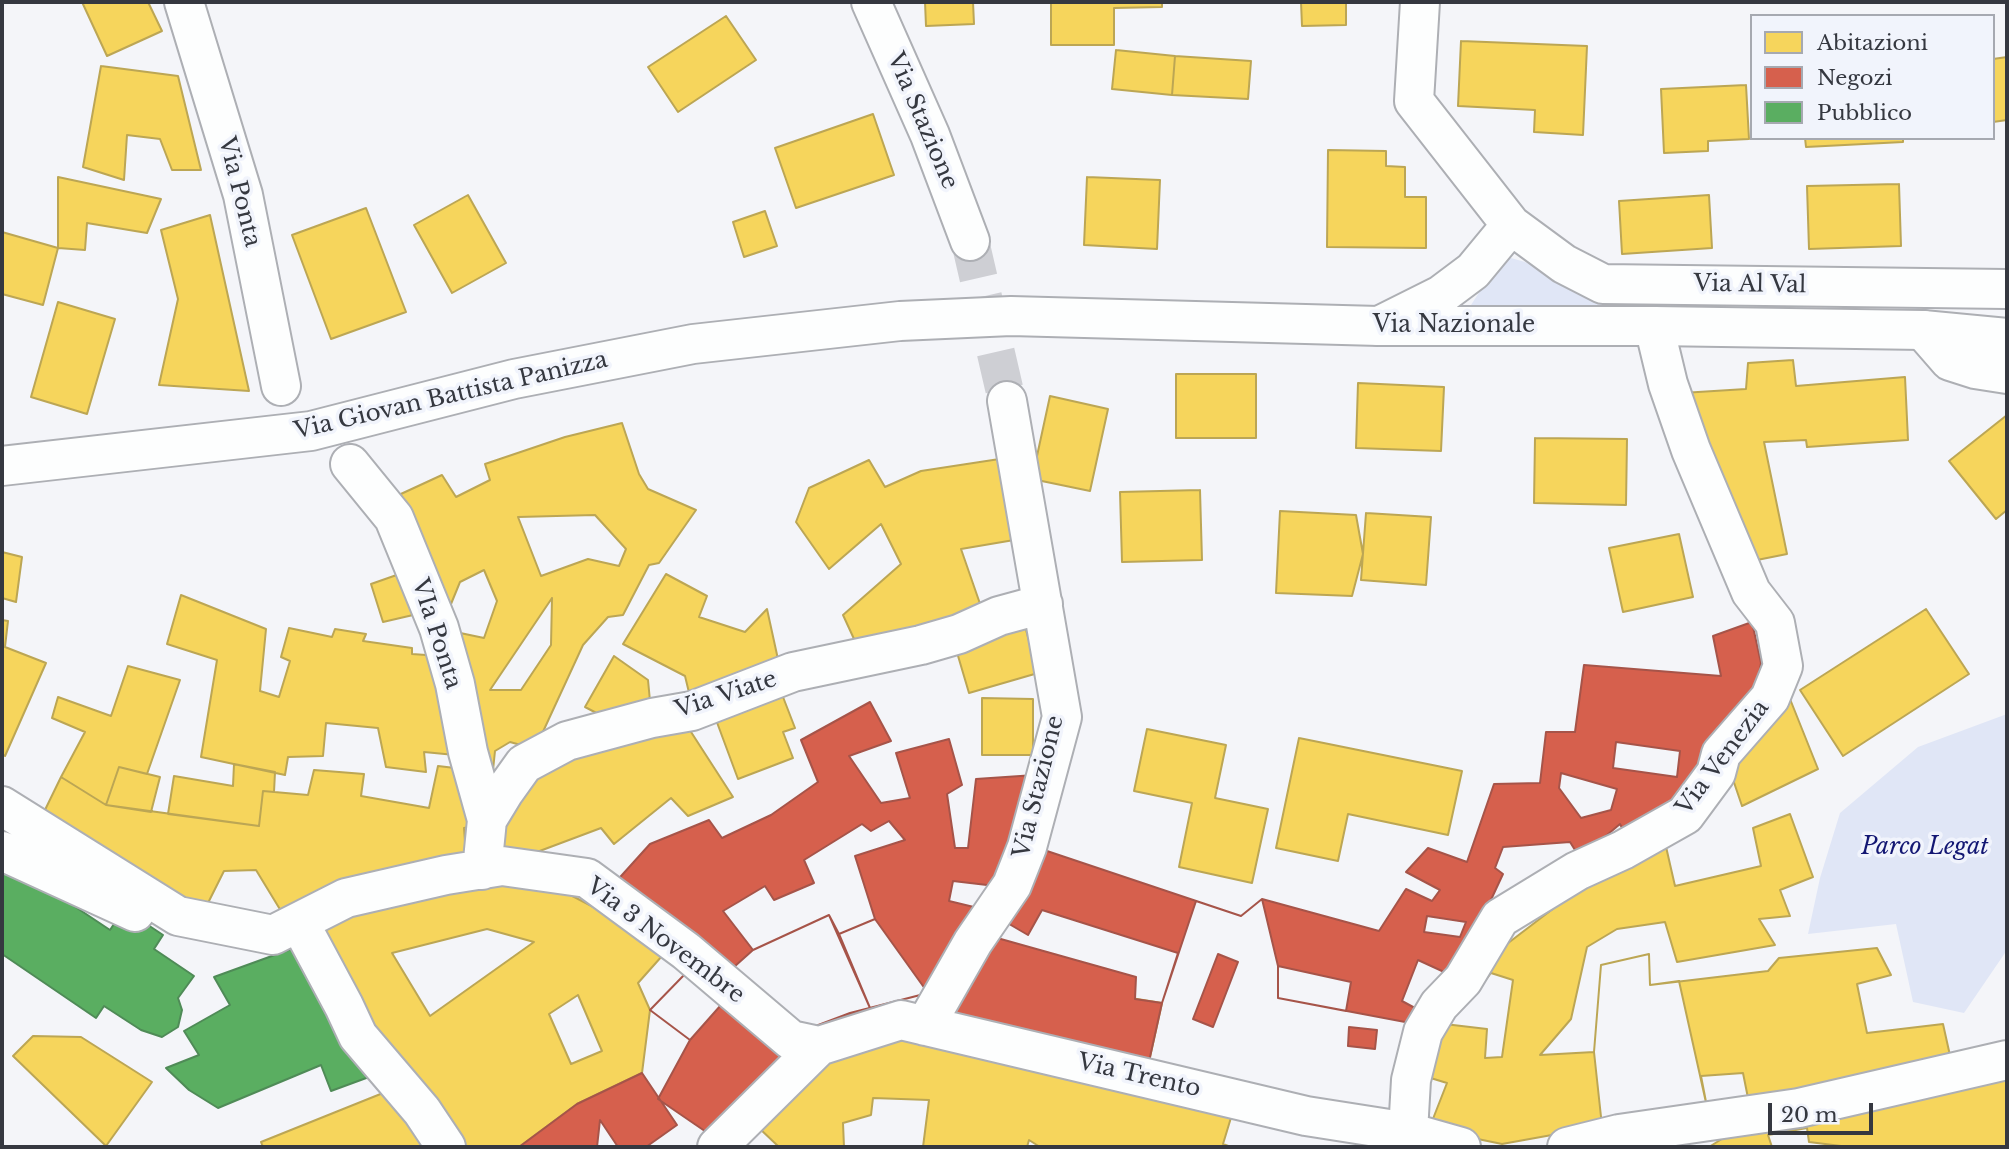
<!DOCTYPE html>
<html>
<head>
<meta charset="utf-8">
<style>
  body { margin:0 }
  #map { position:relative; width:2009px; height:1149px; overflow:hidden; background:#f4f5f9; font-family:"Libre Baskerville",serif }
  canvas { display:block }
  .frame { position:absolute; inset:0; border:4px solid #353840; pointer-events:none }
  .legend { position:absolute; left:1750px; top:14px; width:245px; height:126px; box-sizing:border-box; background:#f1f4fc; border:2px solid #a6a9b1; margin:0; padding:9px 12px; list-style:none; font-size:21px; color:#353840 }
  .legend li { display:flex; align-items:center; gap:14px; height:35px }
  .legend b { width:35px; border:2px solid #a6a9b1 }
  .scale { position:absolute; left:1768px; top:1103px; width:105px; height:32px; box-sizing:border-box; border:4px solid #353840; border-top:0; padding-left:9px; font-size:21px; line-height:24px; white-space:nowrap; color:#353840; -webkit-text-stroke:5px #f1f4fc; paint-order:stroke }
</style>
</head>
<body>
<div id="map">
<canvas width="2009" height="1149"></canvas>
<div class="frame"></div>
<ul class="legend">
<li><b style="height:19px;background:#f6d55c"></b>Abitazioni</li>
<li><b style="height:19px;background:#d6604d"></b>Negozi</li>
<li><b style="height:19px;background:#5aae61"></b>Pubblico</li>
</ul>
<div class="scale">20 m</div>
</div>
<script>
const ctx = document.querySelector('canvas').getContext('2d');
ctx.lineJoin = 'round';
function fill(path, color) { ctx.fillStyle = color; ctx.fill(path, 'evenodd'); }
const toPath = rows => new Path2D(rows.map(r => 'M' + r).join(''));
function strokePath(path, color, width, dash) { ctx.strokeStyle = color; ctx.lineWidth = width; ctx.lineCap = dash ? 'butt' : 'round'; ctx.setLineDash(dash || []); ctx.stroke(path); }
function write(font, color, halo, rows, align = 'center') {
  ctx.font = font + ' "Libre Baskerville",serif'; ctx.lineWidth = 7; ctx.setLineDash([]); ctx.textBaseline = 'middle'; ctx.strokeStyle = halo; ctx.fillStyle = color; for (const [text, x, y, turn = 0] of rows) {
    ctx.save(); ctx.translate(x, y); ctx.rotate((+turn || 0) * Math.PI / 180); ctx.textAlign = isNaN(turn) ? turn : align; if (halo) ctx.strokeText(text, 0, 0); ctx.fillText(text, 0, 0); ctx.restore();
  }
}
fill(toPath([
  [1511,258,1525,262,1577,290,1615,305,1471,305,1496,266],
  [2007,714,2007,950,1964,1013,1913,1002,1896,924,1808,934,1820,878,1840,813,1918,747]
]), '#e0e6f6');
const homes = toPath([
  [82,2,148,2,162,31,107,56,82,2],
  [925,2,973,2,974,24,926,26,925,2],
  [1051,2,1162,2,1162,7,1114,8,1114,45,1051,45,1051,2],
  [1301,2,1346,2,1346,25,1302,26,1301,2],
  [726,16,756,60,678,112,648,67,726,16],
  [1461,41,1587,46,1583,135,1534,132,1535,110,1458,106,1461,41],
  [1116,50,1175,56,1172,95,1112,89,1116,50],
  [1175,56,1251,61,1248,99,1172,95,1175,56],
  [2007,57,2007,120,1993,122,1993,59,2007,57],
  [101,66,178,76,201,170,172,170,160,139,127,135,124,180,83,167,101,66],
  [1746,85,1749,139,1708,141,1708,151,1664,153,1661,89,1746,85],
  [873,114,894,175,796,208,775,148,873,114],
  [1805,138,1903,138,1903,142,1806,147,1805,138],
  [1328,150,1386,151,1386,166,1405,167,1405,197,1426,197,1426,248,1327,247,1328,150],
  [58,177,161,199,147,233,87,223,85,250,58,248,58,177],
  [1087,177,1160,180,1157,249,1084,245,1087,177],
  [1899,184,1901,246,1809,249,1807,186,1899,184],
  [468,195,506,263,452,293,414,225,468,195],
  [1709,195,1712,248,1622,254,1619,201,1709,195],
  [366,208,406,312,331,339,292,235,366,208],
  [765,211,777,246,744,257,733,222,765,211],
  [210,215,249,391,159,385,178,299,161,230,210,215],
  [2,232,58,248,43,305,2,294,2,232],
  [58,302,115,319,87,414,31,397,58,302],
  [1793,360,1796,386,1905,377,1908,440,1807,447,1806,440,1764,442,1787,554,1747,562,1682,393,1746,389,1748,363,1793,360],
  [1176,374,1256,374,1256,438,1176,438,1176,374],
  [1358,383,1444,387,1441,451,1356,448,1358,383],
  [1050,396,1108,409,1090,491,1032,479,1050,396],
  [2007,415,2007,510,1996,519,1949,461,2007,415],
  [622,423,639,474,648,489,696,510,659,563,649,565,623,615,608,617,583,645,535,749,510,742,495,751,490,799,446,630,484,638,497,601,484,570,460,582,451,604,435,592,390,499,442,475,456,497,490,480,485,464,565,437,622,423],
  [595,515,626,549,619,566,588,559,541,576,518,517,595,515],
  [552,598,551,645,521,690,490,690,552,598],
  [1535,438,1627,439,1626,505,1534,503,1535,438],
  [1006,458,1020,539,961,549,986,621,860,652,843,615,901,564,881,524,829,569,796,522,809,488,869,460,885,487,921,471,1006,458],
  [1200,490,1202,560,1122,562,1120,492,1200,490],
  [1280,511,1356,515,1363,554,1352,596,1276,593,1280,511],
  [1366,513,1431,517,1426,585,1361,580,1366,513],
  [1679,534,1693,597,1623,612,1609,548,1679,534],
  [2,552,22,557,16,602,2,598,2,552],
  [408,571,426,612,383,622,371,584,408,571],
  [666,574,707,596,699,617,745,632,767,609,781,673,692,705,685,676,623,644,666,574],
  [181,595,266,629,260,691,279,697,290,661,281,657,289,628,332,637,335,629,366,634,363,641,412,648,412,654,440,656,479,825,464,828,466,855,281,911,256,870,224,871,205,909,122,867,43,814,61,777,106,805,259,826,263,791,308,795,314,770,364,774,361,796,429,808,438,766,455,768,455,755,424,752,426,772,386,767,378,728,326,723,323,756,288,757,285,775,201,757,217,660,167,644,181,595],
  [1926,609,1969,674,1843,756,1800,690,1926,609],
  [1023,619,1038,673,969,693,953,639,1023,619],
  [2,620,8,621,5,647,46,663,5,756,2,754,2,620],
  [614,656,648,680,650,701,606,718,585,707,614,656],
  [128,666,180,680,147,774,119,767,106,805,61,777,85,732,52,718,58,697,111,716,128,666],
  [778,684,795,728,783,732,793,758,738,779,712,709,778,684],
  [982,698,1033,699,1033,755,982,755,982,698],
  [1790,699,1818,769,1742,806,1725,756,1790,699],
  [682,718,733,797,688,816,671,798,614,844,601,828,521,858,503,850,496,815,544,757,682,718],
  [1147,729,1226,745,1215,798,1268,809,1252,883,1179,867,1192,803,1134,791,1147,729],
  [1299,738,1462,771,1448,835,1348,814,1338,861,1276,848,1299,738],
  [234,764,275,772,274,792,263,791,259,826,168,814,174,776,233,786,234,764],
  [119,767,160,777,151,812,106,805,119,767],
  [1790,814,1813,877,1780,890,1790,916,1759,919,1775,945,1677,962,1665,922,1617,929,1587,947,1571,1019,1540,1055,1594,1052,1601,965,1649,954,1650,985,1768,971,1779,958,1877,948,1891,975,1857,984,1867,1033,1943,1024,1953,1069,1749,1103,1743,1073,1701,1076,1707,1107,1502,1144,1429,1129,1447,1083,1424,1076,1436,1023,1487,1029,1485,1058,1502,1057,1513,980,1491,973,1470,1000,1482,963,1609,866,1664,838,1675,886,1761,866,1753,828,1790,814],
  [497,874,557,888,670,947,638,983,650,1010,642,1073,577,1104,519,1147,459,1147,371,1046,314,926,497,874],
  [487,929,534,942,430,1016,392,953,487,929],
  [578,995,602,1051,571,1064,549,1014,578,995],
  [1649,954,1650,985,1679,981,1707,1107,1602,1126,1594,1052,1601,965,1649,954],
  [1112,995,1162,1003,1148,1066,1095,1052,1112,995],
  [33,1036,81,1037,152,1082,106,1146,13,1056,33,1036],
  [877,1038,923,1038,1233,1111,1223,1144,1231,1147,1040,1147,1029,1140,1027,1147,923,1147,929,1100,873,1098,871,1115,843,1123,844,1147,779,1147,758,1127,834,1053,877,1038],
  [1966,1078,2007,1080,2007,1147,1849,1147,1809,1142,1807,1128,1768,1135,1772,1147,1709,1147,1744,1125,1966,1078],
  [393,1089,430,1147,263,1147,261,1142,393,1089]
]);
fill(homes, '#f6d55c');
strokePath(homes, '#bca654', 2);
const shops = toPath([
  [1752,622,1761,663,1753,707,1690,801,1630,843,1620,824,1580,858,1570,842,1503,847,1495,868,1503,874,1455,977,1418,960,1402,1001,1426,1014,1392,1115,1095,1052,947,1013,983,934,1136,977,1135,999,1162,1003,1178,953,1042,910,1028,935,1004,921,1041,849,1241,916,1262,899,1379,931,1406,889,1432,901,1440,890,1406,872,1428,848,1467,862,1494,784,1540,783,1546,732,1575,732,1584,665,1721,676,1713,636,1752,622],
  [1616,742,1680,751,1677,777,1613,768,1616,742],
  [1561,773,1617,789,1611,810,1581,818,1559,788,1561,773],
  [1427,916,1466,922,1460,937,1424,932,1427,916],
  [1218,954,1238,962,1213,1027,1193,1019,1218,954],
  [1278,966,1351,982,1346,1011,1278,998,1278,966],
  [1349,1027,1377,1030,1375,1049,1348,1046,1349,1027],
  [870,702,891,741,849,756,881,803,910,798,896,753,949,739,962,785,947,794,955,848,968,848,976,779,1035,775,1004,887,953,881,949,901,982,909,928,993,850,1013,813,1027,784,1022,613,885,650,844,709,820,722,838,771,815,818,782,801,740,870,702],
  [889,821,905,840,855,856,875,919,839,934,829,915,753,950,723,911,765,886,774,900,814,883,804,860,862,824,871,831,889,821],
  [1262,899,1278,966,1278,998,1421,1025,1392,1115,1148,1066,1162,1003,1196,901,1241,916,1262,899],
  [829,915,870,1008,813,1027,784,1022,725,975,753,950,829,915],
  [875,919,928,993,870,1008,839,934,875,919],
  [685,974,788,1048,715,1138,658,1099,690,1040,650,1010,685,974],
  [685,974,721,1005,690,1040,650,1010,685,974],
  [642,1073,677,1125,646,1147,618,1147,600,1120,597,1147,519,1147,577,1104,642,1073]
]);
fill(shops, '#d6604d');
strokePath(shops, '#a65449', 2);
const public = toPath([
  [2,858,110,930,124,909,163,935,154,949,194,976,178,998,182,1010,178,1027,162,1037,141,1030,104,1006,96,1018,2,954,2,858],
  [305,944,369,1077,331,1091,321,1065,218,1108,189,1090,166,1068,199,1055,184,1031,230,1005,214,977,305,944]
]);
fill(public, '#5aae61');
strokePath(public, '#4f8b57', 2);
strokePath(toPath([
  [970,241,1007,401]
]), '#cecfd4', 38, [38, 19]);
const minor = toPath([
  [184,2,243,195,281,386],
  [871,2,930,135,970,241],
  [1420,2,1414,101,1511,225,1564,264,1603,284,2007,289],
  [1379,326,1441,295,1473,271,1511,225],
  [1923,330,1950,361,1975,369,2007,374],
  [350,464,394,518,439,628,455,684,468,752,487,820],
  [2,806,178,916,273,935,346,898,446,875,502,866,587,878,686,951,791,1040,819,1046],
  [2,851,135,912],
  [482,870,487,820,504,792,524,764,567,741,652,718,692,711,793,672,921,645,959,634,999,616,1043,604],
  [299,922,344,1006,358,1036,422,1111,446,1147],
  [925,1026,973,942,1012,885,1027,847,1062,717,1007,401],
  [1408,1132,1411,1080,1423,1032,1439,1005,1463,980,1500,918,1577,871,1623,850,1685,815,1716,773,1721,754,1770,698,1783,666,1775,623,1751,592,1691,450,1668,384,1654,326],
  [717,1147,819,1046,901,1020,1306,1116,1408,1132,1461,1147],
  [1567,1147,1619,1134,1799,1108,2007,1060]
]);
const major = toPath([
  [2,466,311,431,514,379,693,344,900,321,1011,316,1379,326,1654,326,1923,330,2007,338]
]);
strokePath(minor, '#adafb4', 42);
strokePath(major, '#adafb4', 42);
strokePath(minor, '#fdfefe', 38);
strokePath(major, '#fdfefe', 38);
write('23px', '#353840', '#f1f4fc', [
  ["Via Stazione",922,121,67],
  ["Via Ponta",239,192,76],
  ["Via Al Val",1750,285,1],
  ["Via Nazionale",1454,326],
  ["Via Giovan Battista Panizza",451,396,-13],
  ["VIa Ponta",436,634,72],
  ["Via Viate",726,695,-18],
  ["Via Venezia",1723,758,-53],
  ["Via Stazione",1039,787,-76],
  ["Via 3 Novembre",665,941,37],
  ["Via Trento",1139,1076,13]
]);
write('italic 23px', '#131773', '#f1f4fc', [
  ["Parco Legat",1925,848]
]);
</script>
</body>
</html>
